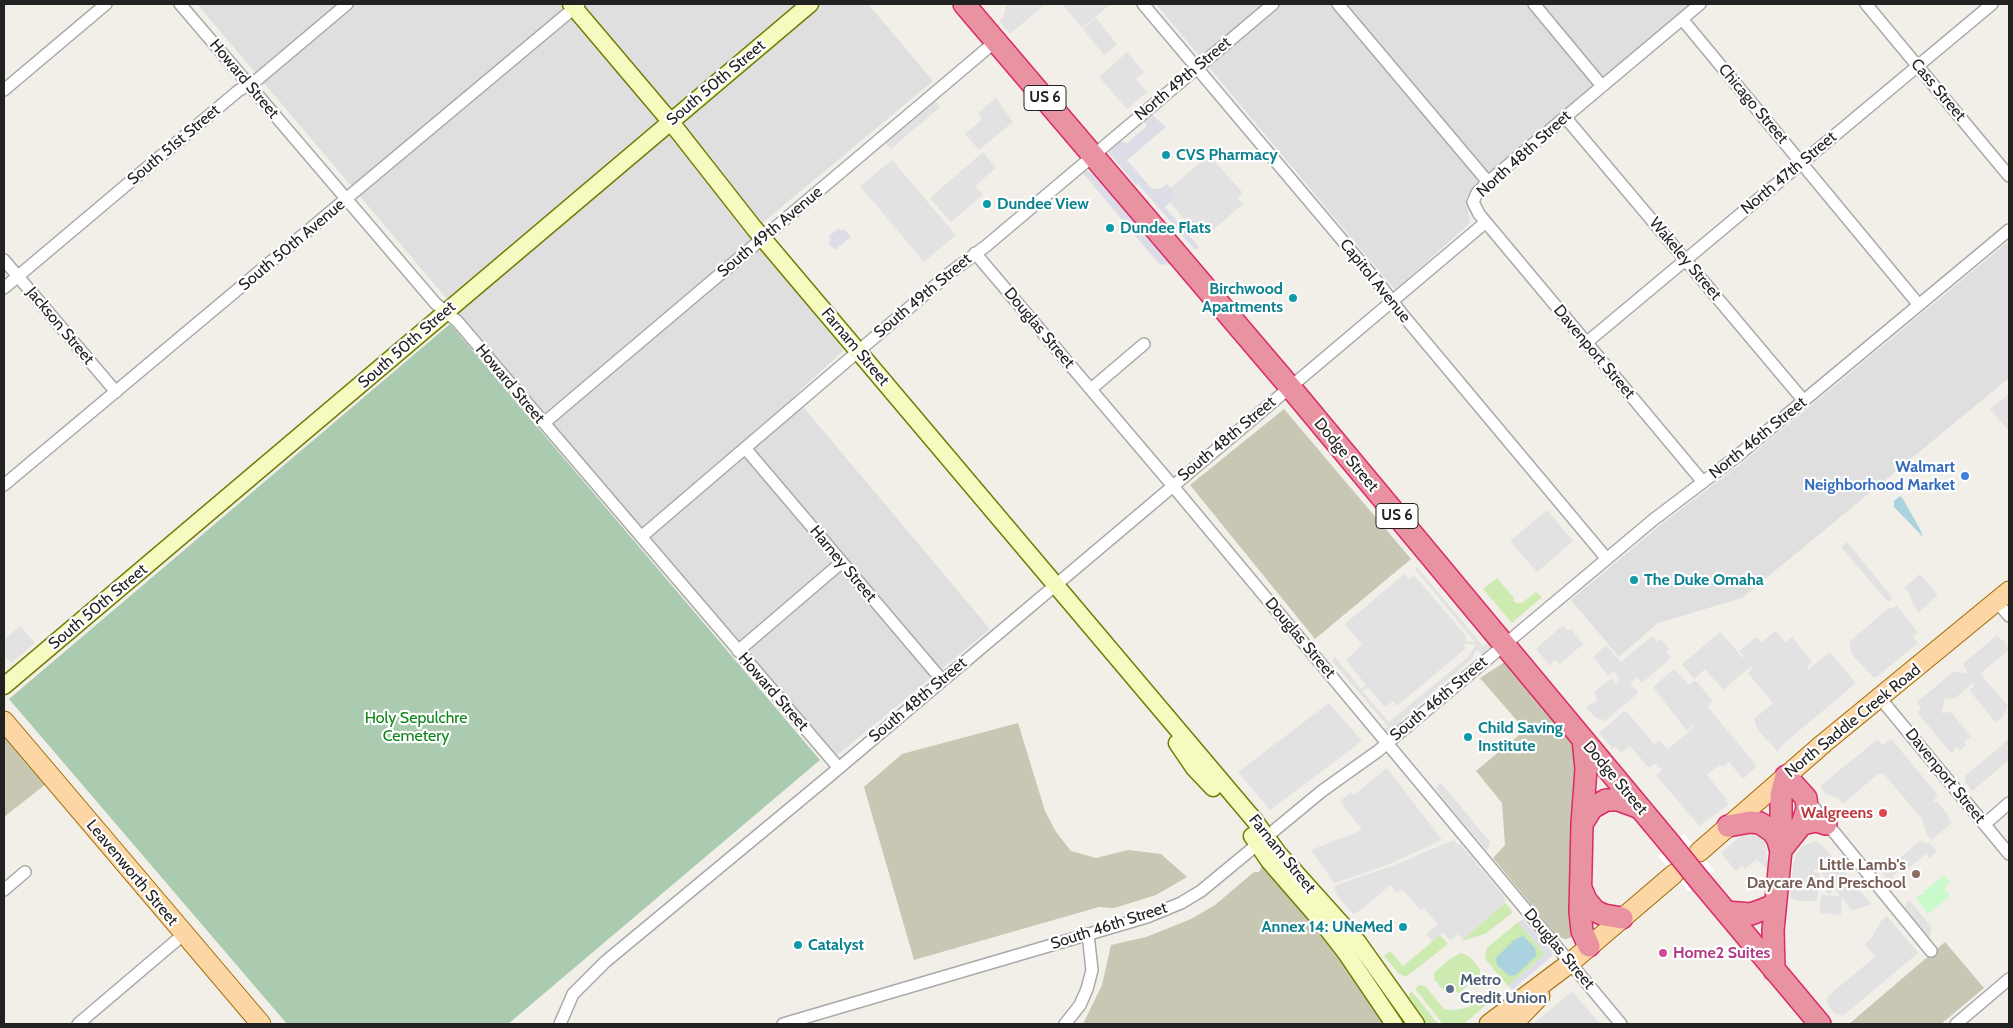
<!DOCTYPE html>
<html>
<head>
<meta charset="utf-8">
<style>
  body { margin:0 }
  #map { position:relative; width:2013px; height:1028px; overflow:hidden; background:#f2efe9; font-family:Cabin,sans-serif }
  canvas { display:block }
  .frame { position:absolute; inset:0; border:5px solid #222; pointer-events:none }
</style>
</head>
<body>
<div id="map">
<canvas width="2013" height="1028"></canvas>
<div class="frame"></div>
</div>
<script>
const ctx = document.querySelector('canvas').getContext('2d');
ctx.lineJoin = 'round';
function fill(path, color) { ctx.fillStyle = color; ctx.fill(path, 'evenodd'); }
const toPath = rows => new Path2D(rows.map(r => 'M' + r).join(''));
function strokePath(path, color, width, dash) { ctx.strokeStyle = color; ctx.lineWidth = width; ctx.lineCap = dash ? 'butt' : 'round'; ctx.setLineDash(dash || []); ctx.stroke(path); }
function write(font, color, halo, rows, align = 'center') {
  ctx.font = font + ' Cabin,sans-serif'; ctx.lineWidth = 4.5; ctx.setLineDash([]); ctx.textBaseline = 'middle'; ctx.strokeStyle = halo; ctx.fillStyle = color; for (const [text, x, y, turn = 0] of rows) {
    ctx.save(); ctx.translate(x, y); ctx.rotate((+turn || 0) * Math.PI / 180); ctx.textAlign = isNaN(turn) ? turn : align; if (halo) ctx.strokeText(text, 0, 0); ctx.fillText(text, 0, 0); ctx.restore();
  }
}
fill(toPath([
  [197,4,868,4,933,81,749,234,844,350,794,396,990,629,835,757],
  [1156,4,1696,4,1474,187,1466,198,1470,223,1395,290],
  [2009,241,2009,378,1742,598,1658,623,1619,657,1571,600,1663,523,1737,467]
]), '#e0dfdf');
fill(toPath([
  [1284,409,1411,559,1315,639,1190,485],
  [1508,660,1582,750,1573,935,1570,938,1565,939,1556,935,1493,858,1505,845,1502,803,1476,771,1525,730,1480,678],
  [1018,723,1045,811,1056,832,1071,851,1096,858,1128,850,1161,854,1187,877,1156,895,1114,908,1099,907,914,960,864,787,902,754],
  [4,735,46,784,4,817],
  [1263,864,1320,928,1388,1024,1083,1024,1102,985,1111,945,1146,937,1191,919,1215,905,1254,872,1259,872],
  [1945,942,1984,988,1941,1024,1849,1024]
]), '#c7c7b4');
fill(toPath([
  [1497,578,1514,598,1513,601,1517,603,1522,603,1536,592,1542,597,1512,623,1483,589],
  [1505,903,1511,909,1512,913,1485,934,1461,941],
  [1518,922,1545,954,1508,986,1486,960,1485,953,1488,947],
  [1440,935,1448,944,1406,977,1398,973,1384,956,1390,951,1403,966],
  [1461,953,1470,957,1480,969,1480,975,1459,993,1456,992,1456,987,1448,986,1448,983,1445,986,1444,991,1434,979,1434,973,1450,959],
  [1420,985,1426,987,1444,1009,1449,1010,1461,1009,1469,1007,1492,989,1497,990,1500,993,1464,1024,1446,1024,1442,1023,1417,991,1415,988],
  [1411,991,1413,993,1438,1024,1425,1024,1409,1004,1408,997]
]), '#cdebb0');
fill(toPath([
  [450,324,820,760,508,1024,287,1024,9,699]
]), '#aacbaf');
fill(toPath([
  [1944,875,1950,882,1944,888,1950,896,1928,914,1916,898,1922,894,1925,894,1923,892]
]), '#c8facc');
fill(toPath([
  [1009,4,1045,4,1010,34,999,21,1003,18,1006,6],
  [1062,4,1111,4,1082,28],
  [1096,18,1117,44,1104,55,1083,29],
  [1127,52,1144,72,1136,79,1147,92,1127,109,1099,77],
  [996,98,1013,122,979,150,965,134,982,119,978,113],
  [935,100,940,107,891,149,885,142],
  [983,152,996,168,975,186,983,195,951,222,930,198],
  [1209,155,1243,193,1238,198,1243,204,1208,234,1203,227,1196,233,1170,202,1177,196,1170,188],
  [892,160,956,235,924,262,860,186],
  [2009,394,2009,431,1990,409],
  [1547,510,1573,541,1537,572,1510,541],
  [1847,542,1893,598,1888,602,1841,547],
  [1417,567,1483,646,1487,643,1490,647,1484,652,1485,654,1482,656,1478,650,1475,652,1472,659,1401,720,1401,724,1391,733,1388,732,1384,729,1387,727,1386,724,1332,661,1335,657,1361,689,1366,685,1346,660,1362,645,1345,624,1404,574,1409,579,1414,575,1467,637,1464,641,1475,642,1415,569],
  [1463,644,1474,644,1475,646,1468,657,1389,722,1362,691,1368,687,1385,707,1393,701,1397,706,1466,648],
  [1920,574,1938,595,1919,612,1914,606,1909,593,1905,587],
  [1897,605,1918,633,1913,637,1918,643,1877,677,1873,677,1852,655,1849,642,1889,608,1891,609],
  [1563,625,1568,631,1571,629,1583,644,1560,664,1555,659,1550,666,1536,649],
  [20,626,35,643,11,663,4,655,4,640],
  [1775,631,1786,642,1792,637,1812,662,1807,667,1808,670,1830,652,1856,683,1781,746,1778,752,1757,729,1754,719,1773,703,1748,673,1753,667,1750,667,1723,690,1705,669,1694,679,1682,664,1720,632,1743,658,1744,656,1739,651,1756,637,1762,642],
  [1997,635,2001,640,2004,640,2009,650,1982,672,1981,675,2008,706,2002,718,1995,722,1969,690,1974,686,1973,683,1954,699,1945,698,1941,713,1951,712,1972,738,1964,740,1966,745,1960,750,1955,747,1952,754,1917,712,1921,708,1917,702,1953,672,1966,673,1967,670,1963,664],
  [1652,636,1657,641,1661,639,1669,649,1666,652,1671,658,1642,683,1637,677,1632,682,1630,686,1638,690,1637,694,1605,721,1595,717,1586,707,1597,701,1595,691,1610,679,1613,678,1615,685,1620,680,1614,671,1608,676,1593,657,1606,645,1621,662],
  [1674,669,1689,685,1695,680,1713,701,1707,706,1757,766,1743,779,1729,762,1723,767,1720,764,1707,775,1726,799,1728,805,1699,826,1656,775,1663,769,1661,769,1655,763,1649,768,1630,746,1621,753,1616,747,1612,748,1599,733,1624,711,1628,713,1654,744,1660,741,1668,749,1694,727,1694,725,1687,731,1653,687],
  [1329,703,1362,741,1270,810,1238,772],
  [1878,739,1881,744,1885,744,1891,739,1938,795,1933,801,1938,803,1948,815,1948,817,1952,823,1931,840,1927,835,1922,819,1883,773,1878,774,1843,804,1838,797,1826,795,1820,786],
  [2009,739,2009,760,1972,791,1965,782,1965,776],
  [1387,768,1442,840,1387,865,1334,883,1311,850,1362,830,1340,801,1351,792,1354,795],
  [1438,783,1442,784,1490,842,1487,851,1436,790],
  [1750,828,1765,839,1768,868,1766,869,1757,859,1745,869,1742,866,1736,871,1721,853],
  [1454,840,1458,845,1460,844,1504,896,1505,903,1463,939,1455,933,1456,936,1450,941,1443,933,1432,941,1426,934,1438,924,1424,908,1421,911,1402,889,1397,893,1390,885,1361,910,1353,914,1337,895,1334,886,1395,865],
  [1816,841,1826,849,1871,904,1852,911,1842,898,1841,915,1820,913,1821,895,1840,896,1835,890,1829,895,1821,885,1826,879,1820,871,1816,869,1813,872,1820,873,1817,901,1798,901,1790,898,1793,864,1796,854,1803,846],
  [1920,841,1931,844,1937,851,1930,858,1926,854,1905,871,1902,868,1892,876,1896,881,1892,885,1882,873],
  [1907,901,1912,903,1932,928,1929,938,1904,909],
  [1887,916,1918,953,1844,1015,1835,1014,1827,1004,1828,996,1875,957,1865,944,1871,939,1881,921],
  [1572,991,1600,1024,1533,1024]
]), '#e2e2e2');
fill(toPath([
  [1151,114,1166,127,1127,160,1152,189,1160,189,1167,184,1177,196,1165,207,1199,247,1197,249,1194,249,1138,184,1136,185,1109,153,1111,147,1118,141,1127,143,1147,126,1143,120],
  [1086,170,1094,174,1171,265,1159,264,1082,172],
  [839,228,841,231,844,229,851,237,835,250,828,243,831,240,828,237],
  [1523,920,1552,953,1552,956,1512,990,1508,986,1545,954,1518,922]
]), '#dddde8');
fill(toPath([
  [1900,496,1903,499,1920,529,1923,537,1894,507,1894,501],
  [1523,936,1535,948,1536,956,1516,975,1509,976,1497,965,1496,958,1514,940]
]), '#aad3df');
fill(toPath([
  [1684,834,1714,871,1689,892,1658,856]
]), '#fff');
const street = toPath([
  [180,4,436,304,457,321,838,767],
  [1143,4,1380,285,1402,314,1607,559],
  [1338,4,1488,182],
  [1534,4,1602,86],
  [1700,4,1488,182,1477,193,1473,202,1479,214,1703,482],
  [1866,4,2009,176],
  [1682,19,1919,305],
  [4,90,106,4],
  [1565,117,1804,401],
  [975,253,1172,485,1621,1024],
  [4,260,116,392],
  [4,288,238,91,258,79,347,4],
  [1586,343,1992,4],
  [1091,389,1144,344],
  [544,423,996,41],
  [745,448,941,679],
  [4,485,579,4],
  [641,537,951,272,986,246,1273,4],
  [1997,602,2009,616],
  [738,651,842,562],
  [1880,698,2009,854],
  [1807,799,1931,951],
  [1985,824,2009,803],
  [4,890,25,872],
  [78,1024,184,934],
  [560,1024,573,994,605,962,827,778,1486,222],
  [783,1024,1147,917,1181,903,1201,891,1322,791,1378,751,1653,520,1736,457,2009,230],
  [1065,1024,1080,1005,1087,989,1092,970,1088,934],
  [1956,1024,2009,979]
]);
const secondary = toPath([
  [571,4,670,121,754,228,1255,821,1278,853,1357,941,1416,1024],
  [4,686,810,4],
  [1177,743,1194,768,1213,788],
  [1252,836,1269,861,1322,922,1346,953,1394,1024]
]);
const primary = toPath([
  [4,721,261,1024],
  [1699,852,1824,743,2009,591],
  [1489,1024,1570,963,1674,874],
  [1513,1024,1540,996]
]);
const highway = toPath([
  [964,4,1290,387,1671,845],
  [1583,739,1586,769,1582,824,1580,912,1582,931,1589,946],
  [1582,824,1592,808,1606,800,1618,800,1640,808],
  [1802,824,1816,821,1826,824],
  [1728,826,1750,822,1760,823,1773,832,1778,840,1780,848],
  [1701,882,1820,1024],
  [1581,888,1586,900,1595,911,1604,915,1622,918],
  [1726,912,1751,914,1775,905],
  [1774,970,1773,930,1781,850,1781,795,1786,776,1806,798,1807,809,1802,824,1781,850]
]);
strokePath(street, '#a9a9a9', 14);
strokePath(secondary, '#707d05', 19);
strokePath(primary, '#a06b00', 21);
strokePath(highway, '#dc2a67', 24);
strokePath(street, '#fff', 11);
strokePath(secondary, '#f7fabf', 16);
strokePath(primary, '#fcd6a4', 19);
strokePath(highway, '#e892a2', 21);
const highwayBridge = toPath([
  [1671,845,1701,882]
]);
strokePath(highwayBridge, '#dc2a67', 24, []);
strokePath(highwayBridge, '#e892a2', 21);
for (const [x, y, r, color] of [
  [1166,155,5,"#0f9aa8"],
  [987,204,5,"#0f9aa8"],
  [1110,228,5,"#0f9aa8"],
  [1293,298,5,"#0f9aa8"],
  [1965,476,5,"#3f7fe0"],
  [1634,580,5,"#0f9aa8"],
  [1468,737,5,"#0f9aa8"],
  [1883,813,5,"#e0444e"],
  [1916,874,5,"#8d6e63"],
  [1403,927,5,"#0f9aa8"],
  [798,945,5,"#0f9aa8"],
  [1663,953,5,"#d1479c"],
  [1450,989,5,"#5c6f8a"]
]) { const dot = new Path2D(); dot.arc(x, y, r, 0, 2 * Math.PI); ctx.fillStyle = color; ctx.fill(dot); strokePath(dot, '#fff', 2); }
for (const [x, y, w] of [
  [1045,98,42],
  [1397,516,42]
]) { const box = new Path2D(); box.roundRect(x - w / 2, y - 12.5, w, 25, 4); ctx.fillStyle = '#fff'; ctx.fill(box); strokePath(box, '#222', 1); }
write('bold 15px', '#222', null, [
  ["US 6",1045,98],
  ["US 6",1397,516]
]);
write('16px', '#222', '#fff', [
  ["Howard Street",244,79,50],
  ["North 49th Street",1183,79,-40],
  ["South 50th Street",716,83,-40],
  ["Cass Street",1938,90,50],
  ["Chicago Street",1753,104,50],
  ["South 51st Street",174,145,-40],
  ["North 48th Street",1524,154,-42],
  ["North 47th Street",1789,173,-40],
  ["South 49th Avenue",770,232,-40],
  ["South 50th Avenue",292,245,-40],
  ["Wakeley Street",1685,259,50],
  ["Capitol Avenue",1375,281,51],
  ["South 49th Street",923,296,-40],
  ["Jackson Street",60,326,50],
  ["Douglas Street",1039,328,50],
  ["South 50th Street",407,345,-41],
  ["Farnam Street",855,347,50],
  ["Davenport Street",1594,352,50],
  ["Howard Street",510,384,50],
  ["North 46th Street",1758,438,-39],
  ["South 48th Street",1227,439,-40],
  ["Dodge Street",1346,455,50],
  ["Harney Street",843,564,50],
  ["South 50th Street",98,607,-40],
  ["Douglas Street",1300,638,50],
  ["Howard Street",773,692,49],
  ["South 46th Street",1439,699,-40],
  ["South 48th Street",918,700,-40],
  ["North Saddle Creek Road",1853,721,-39],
  ["Davenport Street",1945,776,51],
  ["Dodge Street",1615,778,50],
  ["Farnam Street",1282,854,51],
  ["Leavenworth Street",132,873,50],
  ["South 46th Street",1109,926,-18],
  ["Douglas Street",1559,949,50]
]);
write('bold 16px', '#0d838f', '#fff', [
  ["CVS Pharmacy",1176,155],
  ["Dundee View",997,204],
  ["Dundee Flats",1120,228],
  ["Birchwood",1283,289,"right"],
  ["Apartments",1283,307,"right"],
  ["The Duke Omaha",1644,580],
  ["Child Saving",1478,728],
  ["Institute",1478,746],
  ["Annex 14: UNeMed",1393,927,"right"],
  ["Catalyst",808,945]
], 'left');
write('bold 16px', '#366cbe', '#fff', [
  ["Walmart",1955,467],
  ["Neighborhood Market",1955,485]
], 'right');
write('16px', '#0c8416', '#fff', [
  ["Holy Sepulchre",416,718],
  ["Cemetery",416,736]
]);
write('bold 16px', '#be3a42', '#fff', [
  ["Walgreens",1873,813]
], 'right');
write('bold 16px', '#785e54', '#fff', [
  ["Little Lamb's",1906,865],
  ["Daycare And Preschool",1906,883]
], 'right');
write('bold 16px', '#b23c85', '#fff', [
  ["Home2 Suites",1673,953]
], 'left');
write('bold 16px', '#4e5e75', '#fff', [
  ["Metro",1460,980],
  ["Credit Union",1460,998]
], 'left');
</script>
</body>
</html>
